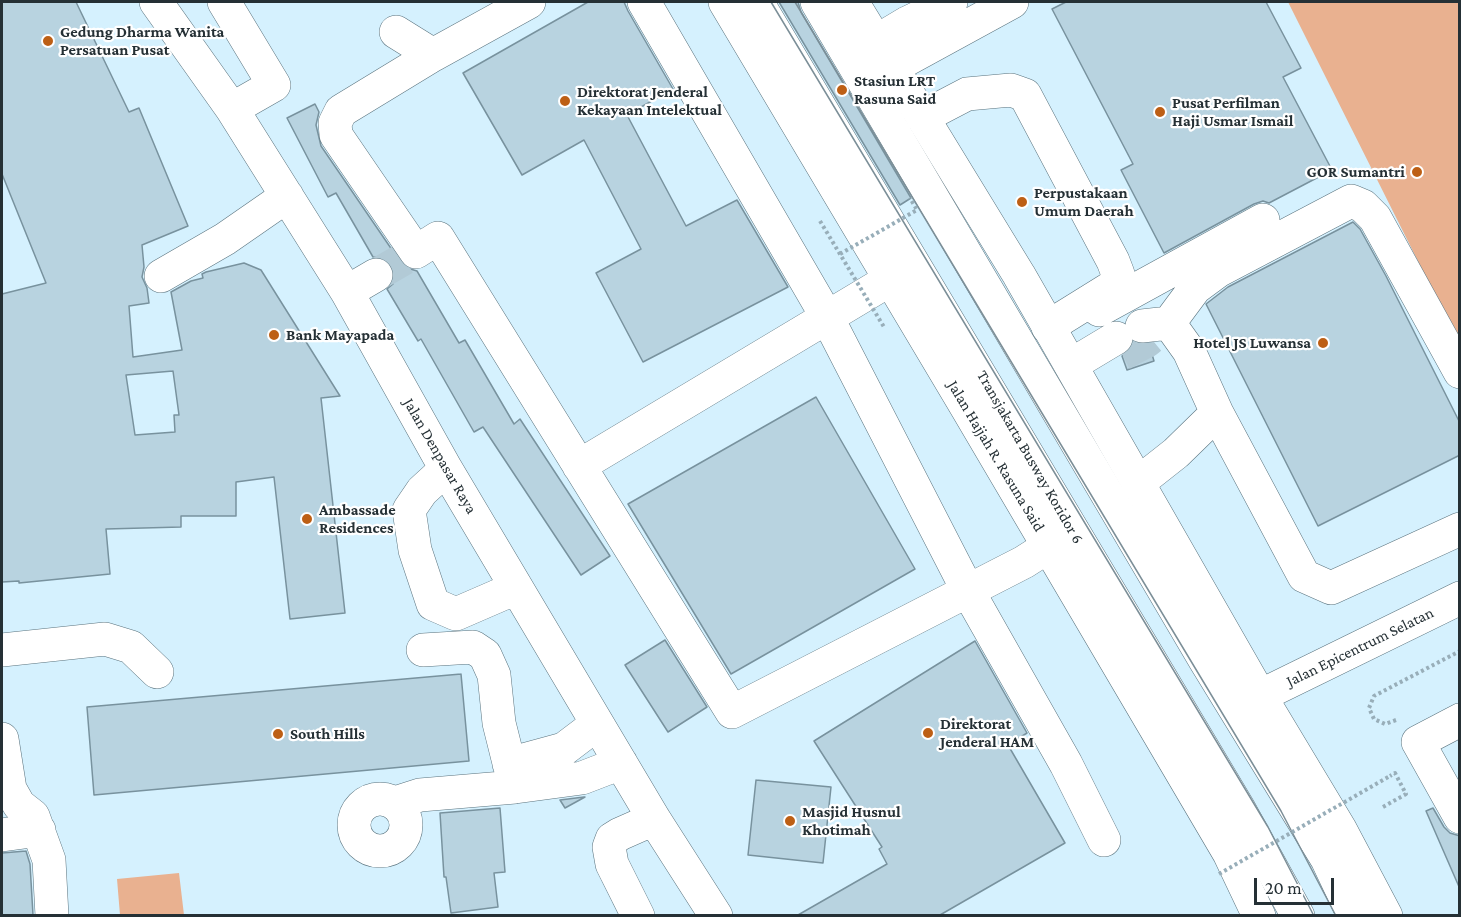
<!DOCTYPE html>
<html>
<head>
<meta charset="utf-8">
<style>
  body { margin:0 }
  #map { position:relative; width:1461px; height:917px; overflow:hidden; background:#d5f1fe; font-family:"Crimson Pro",serif }
  canvas { display:block }
  .frame { position:absolute; inset:0; border:3px solid #253035; pointer-events:none }
  .scale { position:absolute; left:1254px; top:878px; width:80px; height:27px; box-sizing:border-box; border:3px solid #253035; border-top:0; padding-left:8px; font-size:18px; line-height:21px; white-space:nowrap; color:#253035; -webkit-text-stroke:4px #fff; paint-order:stroke }
</style>
</head>
<body>
<div id="map">
<canvas width="1461" height="917"></canvas>
<div class="frame"></div>
<div class="scale">20 m</div>
</div>
<script>
const ctx = document.querySelector('canvas').getContext('2d');
ctx.lineJoin = 'round';
function fill(path, color) { ctx.fillStyle = color; ctx.fill(path, 'evenodd'); }
const toPath = rows => new Path2D(rows.map(r => 'M' + r).join(''));
function strokePath(path, color, width, dash) { ctx.strokeStyle = color; ctx.lineWidth = width; ctx.lineCap = dash ? 'butt' : 'round'; ctx.setLineDash(dash || []); ctx.stroke(path); }
function write(font, color, halo, rows, align = 'center') {
  ctx.font = font + ' "Crimson Pro",serif'; ctx.lineWidth = 4.5; ctx.setLineDash([]); ctx.textBaseline = 'middle'; ctx.strokeStyle = halo; ctx.fillStyle = color; for (const [text, x, y, turn = 0] of rows) {
    ctx.save(); ctx.translate(x, y); ctx.rotate((+turn || 0) * Math.PI / 180); ctx.textAlign = isNaN(turn) ? turn : align; if (halo) ctx.strokeText(text, 0, 0); ctx.fillText(text, 0, 0); ctx.restore();
  }
}
fill(toPath([
  [1288,2,1459,2,1459,343],
  [179,873,184,915,120,915,117,879]
]), '#e9b190');
const building = toPath([
  [2,2,76,2,129,112,139,108,188,226,142,245,144,267,142,277,147,288,149,303,129,306,133,357,182,350,171,292,191,281,203,278,202,274,206,272,244,263,261,270,340,396,321,398,345,613,290,619,274,477,236,482,236,516,181,516,181,527,106,529,110,574,19,583,19,581,2,582,2,294,46,283,2,174,2,2],
  [173,371,179,415,174,415,175,432,135,435,126,375,173,371],
  [588,2,624,2,628,11,673,89,627,115,686,226,737,200,788,287,643,362,596,273,641,249,584,140,522,175,463,73,588,2],
  [779,2,798,2,801,12,911,198,900,205,779,2],
  [1066,2,1266,2,1301,68,1283,77,1332,170,1269,203,1263,201,1254,204,1164,253,1121,170,1133,164,1052,9,1066,2],
  [315,104,319,112,316,125,321,146,401,263,407,268,417,271,459,343,465,340,514,424,520,419,610,556,581,575,483,427,474,432,421,339,418,341,387,289,393,284,395,275,392,265,385,258,373,257,336,193,328,197,287,118,315,104],
  [1353,222,1360,229,1386,276,1460,423,1460,455,1318,526,1206,304,1228,287,1353,222],
  [1134,343,1149,344,1154,361,1127,370,1122,356,1132,348,1134,343],
  [816,397,915,569,731,674,628,504,816,397],
  [665,640,707,707,668,732,625,665,665,640],
  [975,641,1027,733,1008,745,1065,843,940,915,798,915,887,864,879,849,882,847,814,741,975,641],
  [461,674,469,761,94,795,87,707,461,674],
  [756,780,831,787,823,863,748,855,756,780],
  [585,797,565,808,560,800,584,797,585,797],
  [500,808,505,872,494,873,498,907,451,913,446,877,444,877,440,813,500,808],
  [1433,808,1444,827,1450,833,1460,836,1460,889,1426,811,1433,808],
  [26,851,30,864,33,915,2,915,2,853,26,851]
]);
fill(building, '#b8d3e0');
strokePath(building, '#78929e', 1.5);
strokePath(toPath([
  [376,275,416,252],
  [1122,354,1147,341,1169,323]
]), '#b2cad6', 33, [33, 16]);
const minor = toPath([
  [156,2,232,109,347,292,446,469,654,819,716,916],
  [224,2,274,85,232,109],
  [644,2,827,317,968,591,1066,764,1104,840],
  [757,2,1239,809,1298,916],
  [817,2,1205,660,1327,859,1354,916],
  [396,32,433,55,529,2],
  [877,41,907,23,951,2],
  [433,55,341,111,335,123,336,135,416,252,438,238,732,712,1024,562,1049,546],
  [893,67,1012,2],
  [923,117,967,94,1011,90,1025,95,1113,261,1118,274,1114,286,1048,327],
  [161,276,225,239,287,196],
  [347,292,376,275],
  [1099,310,1263,220],
  [1169,323,1189,351,1217,413,1304,576,1331,588,1460,529],
  [1142,326,1169,323,1195,288,1218,271,1351,201,1363,206,1375,218,1460,372],
  [1071,365,1116,338],
  [579,466,891,279],
  [446,469,422,491,409,510,415,550,433,604,456,614,516,588],
  [1138,483,1176,453,1217,413],
  [2,650,105,639,131,647,157,672],
  [423,650,473,647,485,655,494,675,499,723,515,787],
  [1260,696,1460,598],
  [1460,720,1418,742,1460,817],
  [2,739,10,789,19,805,33,816,49,860,52,916],
  [509,764,564,749,597,724],
  '354 825a26 26 0 1 1 52 0a26 26 0 1 1-52 0Z',
  [395,803,420,795,515,787,582,778,621,763],
  [2,835,39,830],
  [638,916,612,864,609,847,612,839,620,834,654,819]
]);
const major = toPath([
  [725,2,967,408,1229,853,1259,916],
  [852,2,1019,275,1260,696,1340,829,1386,916]
]);
strokePath(minor, '#5a737e', 34);
strokePath(major, '#5a737e', 34);
strokePath(toPath([
  [1396,720,1385,724,1374,719,1369,708,1374,696,1460,651],
  [1383,807,1406,794,1395,773,1390,776]
]), '#98aeb9', 4, [3, 3]);
strokePath(minor, '#fff', 33);
strokePath(major, '#fff', 33);
strokePath(toPath([
  [771,2,1268,827,1314,916],
  [795,2,1281,811,1336,916]
]), '#7c8f98', 1.5);
strokePath(toPath([
  [820,221,884,327],
  [840,254,917,210,910,198],
  [1219,874,1390,776]
]), '#98aeb9', 4, [3, 3]);
for (const [x, y, r, color] of [
  [48,41,6,"#bd5f15"],
  [842,90,6,"#bd5f15"],
  [565,101,6,"#bd5f15"],
  [1160,112,6,"#bd5f15"],
  [1417,172,6,"#bd5f15"],
  [1022,202,6,"#bd5f15"],
  [274,335,6,"#bd5f15"],
  [1323,343,6,"#bd5f15"],
  [307,519,6,"#bd5f15"],
  [928,733,6,"#bd5f15"],
  [278,734,6,"#bd5f15"],
  [790,821,6,"#bd5f15"]
]) { const dot = new Path2D(); dot.arc(x, y, r, 0, 2 * Math.PI); ctx.fillStyle = color; ctx.fill(dot); strokePath(dot, '#fff', 2); }
write('bold 16px', '#253035', '#fff', [
  ["Gedung Dharma Wanita",60,32],
  ["Persatuan Pusat",60,50],
  ["Stasiun LRT",854,81],
  ["Rasuna Said",854,99],
  ["Direktorat Jenderal",577,92],
  ["Kekayaan Intelektual",577,110],
  ["Pusat Perfilman",1172,103],
  ["Haji Usmar Ismail",1172,121],
  ["GOR Sumantri",1405,172,"right"],
  ["Perpustakaan",1034,193],
  ["Umum Daerah",1034,211],
  ["Bank Mayapada",286,335],
  ["Hotel JS Luwansa",1311,343,"right"],
  ["Ambassade",319,510],
  ["Residences",319,528],
  ["Direktorat",940,724],
  ["Jenderal HAM",940,742],
  ["South Hills",290,734],
  ["Masjid Husnul",802,812],
  ["Khotimah",802,830]
], 'left');
write('16px', '#253035', '#fff', [
  ["Jalan Denpasar Raya",440,456,60],
  ["Jalan Hajjah R. Rasuna Said",996,456,59],
  ["Transjakarta Busway Koridor 6",1030,457,60],
  ["Jalan Epicentrum Selatan",1360,647,-26]
]);
</script>
</body>
</html>
